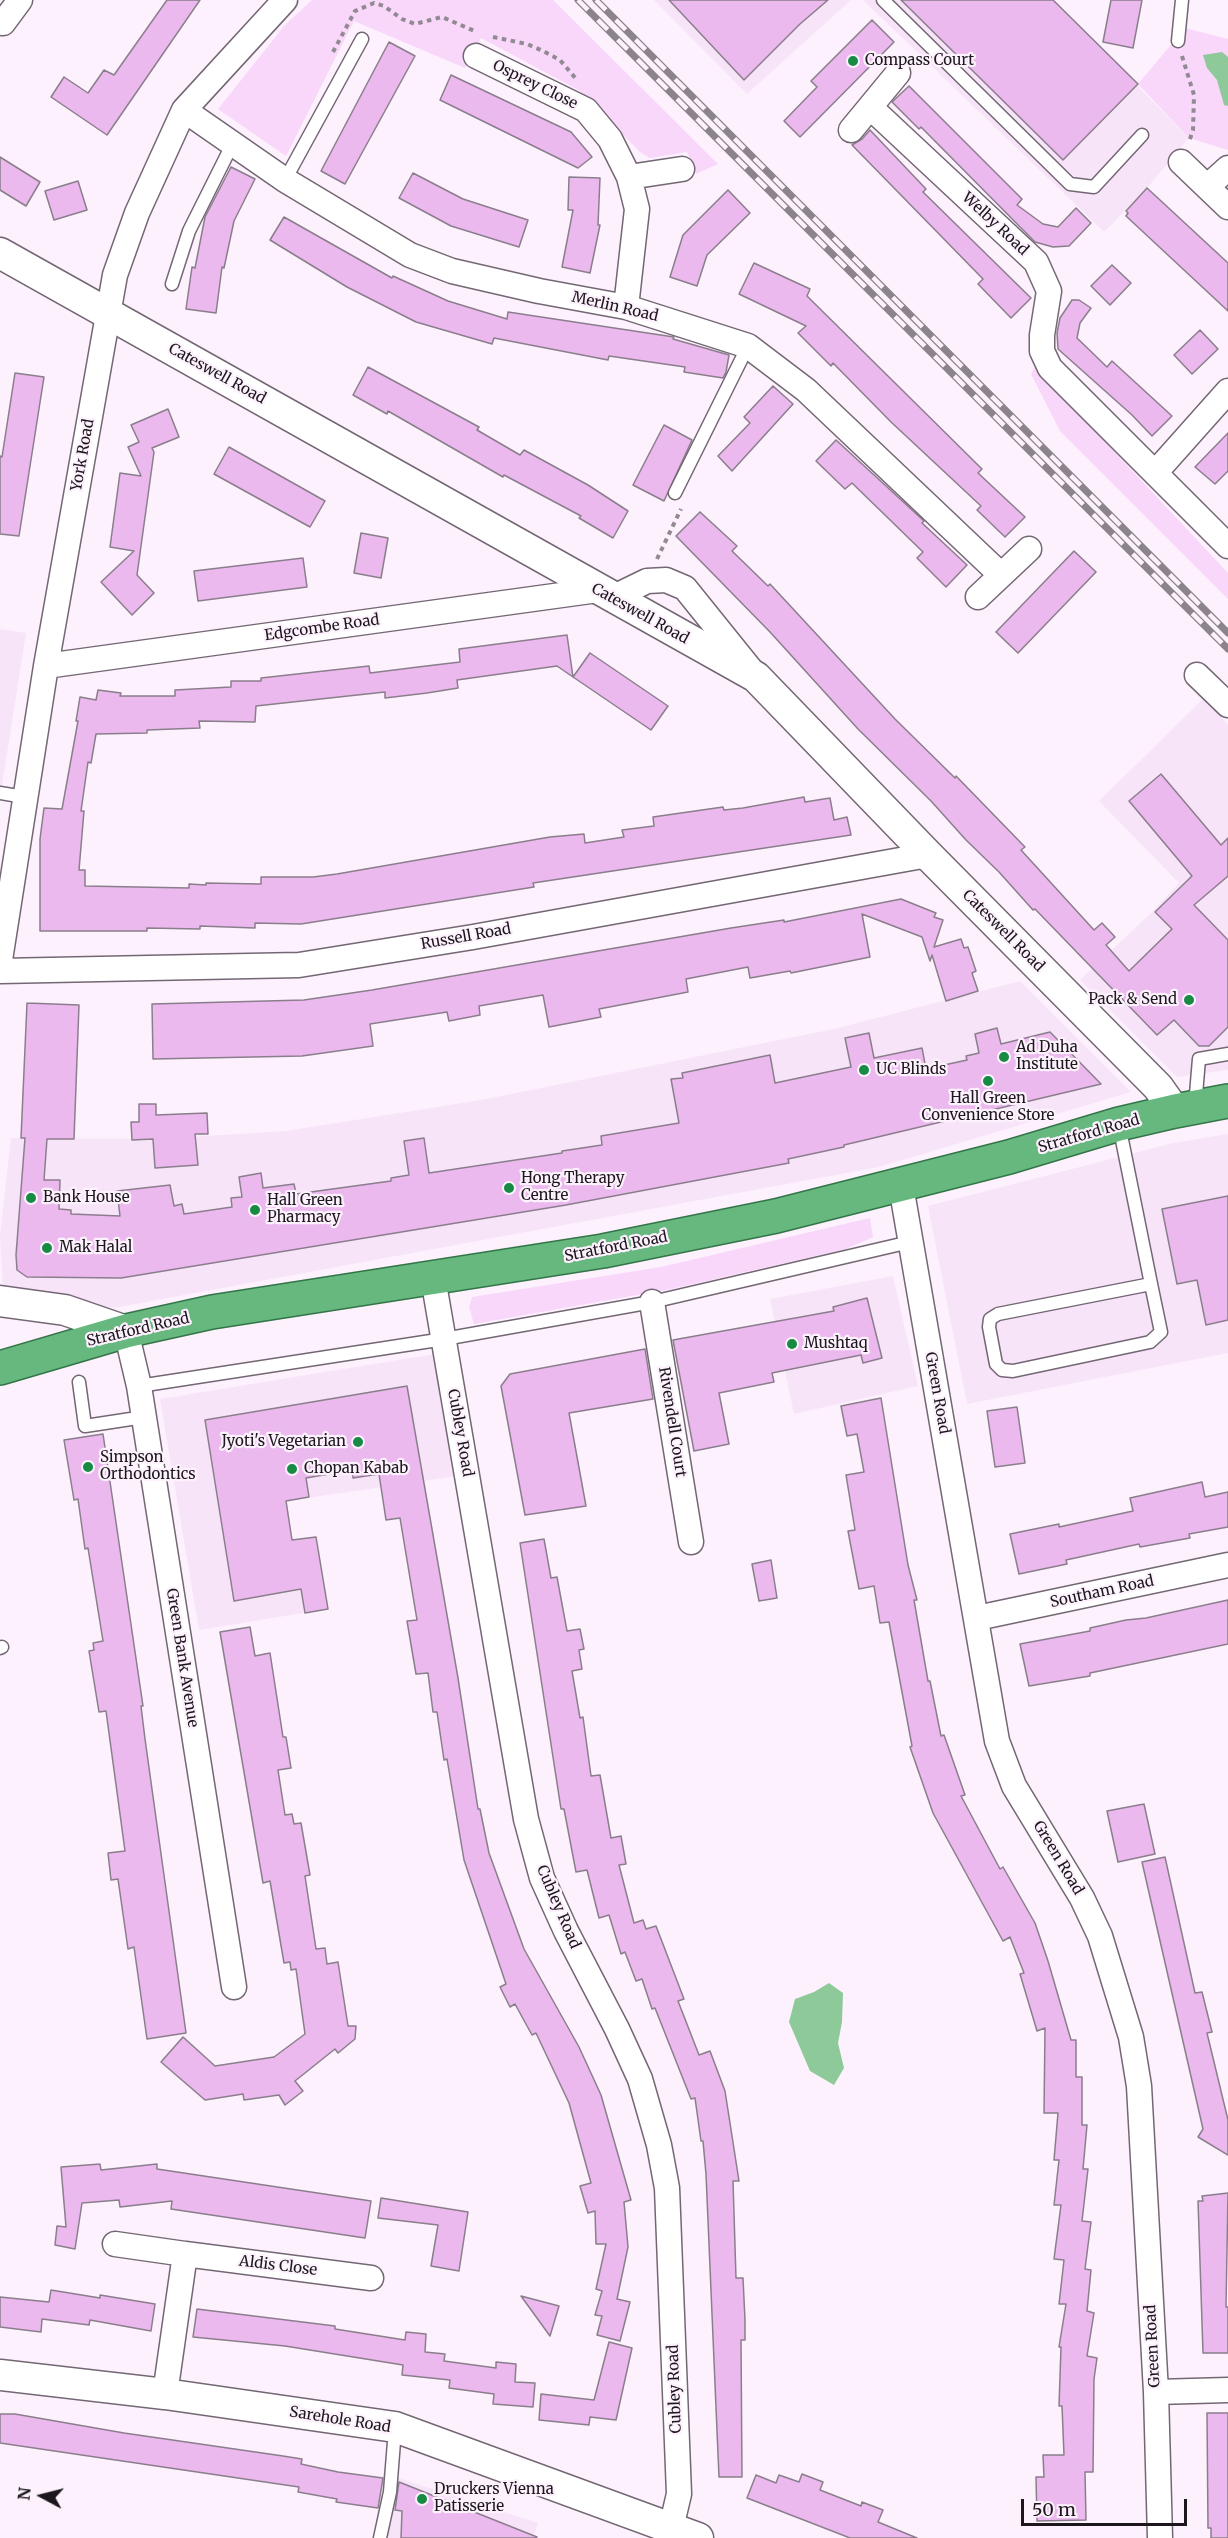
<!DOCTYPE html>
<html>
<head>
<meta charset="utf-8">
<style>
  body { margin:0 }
  #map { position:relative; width:1228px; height:2538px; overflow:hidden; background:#fdf1fd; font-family:Merriweather,serif }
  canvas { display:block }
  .north { position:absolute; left:12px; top:2466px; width:60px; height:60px; -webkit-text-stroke:4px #fdf1fd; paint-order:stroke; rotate:277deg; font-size:16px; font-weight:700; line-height:24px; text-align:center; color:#1b171c }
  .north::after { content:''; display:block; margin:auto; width:21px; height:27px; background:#1b171c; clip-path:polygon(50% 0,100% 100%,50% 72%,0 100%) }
  .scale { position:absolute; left:1021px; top:2499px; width:166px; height:27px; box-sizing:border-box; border:3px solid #1b171c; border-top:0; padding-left:8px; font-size:18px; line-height:21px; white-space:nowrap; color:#1b171c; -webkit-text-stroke:4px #fdf1fd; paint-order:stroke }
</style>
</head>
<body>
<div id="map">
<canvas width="1228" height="2538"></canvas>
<div class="north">N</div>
<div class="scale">50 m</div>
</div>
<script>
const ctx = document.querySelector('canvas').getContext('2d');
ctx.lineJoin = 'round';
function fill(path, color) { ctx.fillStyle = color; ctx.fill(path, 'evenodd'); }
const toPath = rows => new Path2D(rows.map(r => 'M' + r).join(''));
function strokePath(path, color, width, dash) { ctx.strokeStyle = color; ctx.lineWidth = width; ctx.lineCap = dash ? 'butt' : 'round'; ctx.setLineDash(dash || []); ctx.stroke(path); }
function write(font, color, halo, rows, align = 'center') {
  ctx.font = font + ' Merriweather,serif'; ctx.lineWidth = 4.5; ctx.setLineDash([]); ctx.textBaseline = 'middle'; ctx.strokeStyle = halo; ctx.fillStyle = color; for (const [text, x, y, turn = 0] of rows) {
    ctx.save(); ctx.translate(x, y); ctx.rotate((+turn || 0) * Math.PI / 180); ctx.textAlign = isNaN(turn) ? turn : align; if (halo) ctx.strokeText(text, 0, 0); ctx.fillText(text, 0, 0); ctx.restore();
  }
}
fill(toPath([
  [654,0,851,0,747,94],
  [863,0,1053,0,1189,138,1147,188,1104,232],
  [0,629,26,633,0,798],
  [1204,698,1228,725,1228,1070,1177,1077,1080,980,1151,913,1179,883,1099,801],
  [1020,981,1131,1092,879,1167,114,1308,3,1288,0,1235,11,1138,157,1139,286,1131,481,1100,834,1029],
  [1228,1134,1228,1353,967,1404,928,1206,1173,1143],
  [893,1276,918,1386,794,1414,770,1299],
  [435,1354,457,1476,287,1501,292,1540,316,1537,328,1609,199,1630,160,1399],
  [383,2473,538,2523,533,2538,374,2538]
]), '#f8e4f9');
fill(toPath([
  [312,0,553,0,718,164,696,174,687,152,650,158,640,152,580,91,481,38,465,68,354,21,286,156,218,109,285,25],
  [1185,28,1228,39,1228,150,1189,138,1138,84],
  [1035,367,1228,573,1228,599,1060,431,1031,374],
  [870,1218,873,1237,846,1249,671,1289,474,1324,469,1307,472,1297,661,1267]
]), '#f8d7fa');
fill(toPath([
  [1222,52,1228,57,1228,106,1224,105,1217,80,1207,68,1203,55],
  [829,1983,843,1993,842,2022,838,2043,844,2068,834,2085,810,2071,789,2022,795,1999,814,1992]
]), '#8ec99a');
const building = toPath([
  [167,0,200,0,107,135,51,97,64,77,88,93,104,70,114,75,167,0],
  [669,0,828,0,800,24,744,80,669,0],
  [901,0,1053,0,1138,84,1063,160,901,0],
  [1111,0,1142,0,1133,48,1103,42,1111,0],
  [872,20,894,42,800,137,784,121,817,87,811,81,872,20],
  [389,42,415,56,345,184,321,171,389,42],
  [451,75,571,132,592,157,578,168,440,100,451,75],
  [909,86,1022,199,1017,205,1043,224,1058,227,1076,208,1091,223,1069,246,1053,247,1035,242,921,127,919,129,892,102,909,86],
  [870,130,926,189,923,192,1031,298,1011,318,978,284,983,279,852,145,862,139,870,130],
  [0,157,40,182,26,206,0,190,0,157],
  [231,167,255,179,234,221,224,268,222,267,216,313,186,309,192,267,195,268,205,217,231,167],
  [413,173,463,199,528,220,519,247,451,226,399,198,413,173],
  [569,177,600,178,598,225,600,225,590,273,562,267,573,210,568,210,569,177],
  [78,181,87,210,54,220,45,191,78,181],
  [1147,188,1228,263,1228,311,1126,216,1128,213,1126,211,1147,188],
  [728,190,750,213,707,255,697,286,670,277,683,235,728,190],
  [284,217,392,278,393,276,448,301,507,319,508,312,674,337,673,339,729,355,726,372,723,378,684,372,685,367,609,356,608,360,494,338,492,344,416,322,347,287,270,240,284,217],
  [754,263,810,289,807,296,982,469,978,473,1025,517,1005,537,977,510,981,506,891,422,833,363,831,366,798,333,806,326,739,294,754,263],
  [1112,265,1131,283,1110,305,1091,286,1112,265],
  [1072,300,1079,300,1091,308,1080,323,1077,338,1107,367,1112,361,1172,416,1152,436,1132,415,1058,349,1057,333,1060,318,1072,300],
  [1200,330,1218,349,1192,374,1174,355,1200,330],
  [368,367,479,427,477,430,520,455,524,450,588,485,628,511,613,538,579,518,581,516,504,475,503,477,388,411,387,414,353,395,368,367],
  [15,373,44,377,19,536,0,534,0,456,2,457,15,373],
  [773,386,793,404,732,471,718,456,750,423,744,417,773,386],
  [168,409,179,437,152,448,154,452,137,575,154,593,132,615,101,582,134,551,110,547,120,473,141,476,128,447,139,442,131,425,168,409],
  [664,425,692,440,664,501,633,485,664,425],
  [1228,433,1228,471,1215,484,1195,467,1228,433],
  [836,440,924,521,922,523,967,565,946,587,917,558,923,552,852,483,845,489,816,461,836,440],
  [229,447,325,501,310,527,214,474,229,447],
  [700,512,737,546,732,551,768,586,770,584,895,719,955,778,956,776,1025,847,1021,850,1094,930,1102,923,1115,937,1106,945,1129,971,1172,929,1155,912,1192,876,1129,801,1161,774,1221,845,1228,838,1228,876,1194,905,1228,940,1228,1027,1209,1046,1199,1046,1174,1020,1157,1035,1035,909,1033,910,999,872,966,840,931,801,858,729,770,632,676,536,700,512],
  [361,533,388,538,381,578,354,573,361,533],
  [1074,551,1096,572,1018,653,996,632,1074,551],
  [303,558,307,587,198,601,194,571,303,558],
  [567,635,573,677,557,666,457,680,458,688,427,693,385,698,385,692,256,706,255,722,199,721,200,728,147,730,147,733,96,734,91,763,88,762,81,811,84,811,79,870,85,870,85,886,189,888,189,884,206,885,206,883,261,884,261,877,313,877,337,874,550,837,584,834,585,843,624,837,622,830,654,826,653,817,723,807,724,810,743,808,804,797,805,802,830,798,834,820,847,817,851,835,533,883,534,887,301,924,255,923,255,928,200,926,200,929,147,928,147,931,40,931,40,839,44,808,62,809,78,721,76,721,80,697,96,700,98,690,121,693,120,696,175,696,175,690,231,687,231,681,261,681,261,678,369,666,370,673,418,667,460,662,459,649,567,635],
  [590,653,668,706,651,730,573,677,590,653],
  [901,899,936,913,934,917,943,920,934,947,961,939,964,948,968,947,976,971,972,973,978,991,946,1001,932,955,930,961,922,937,862,914,870,957,791,973,790,971,750,978,748,967,686,979,688,992,599,1009,601,1017,549,1027,543,995,479,1006,480,1015,449,1021,447,1012,370,1024,373,1046,302,1056,153,1059,152,1004,304,1000,372,990,731,928,784,920,784,922,901,899],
  [27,1003,79,1005,74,1139,47,1139,44,1180,60,1180,59,1209,71,1210,71,1214,120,1216,117,1191,170,1185,174,1206,182,1204,184,1214,232,1207,231,1198,242,1197,239,1177,261,1173,263,1188,294,1184,296,1194,391,1181,391,1178,409,1175,404,1141,424,1138,429,1173,562,1153,562,1151,602,1145,601,1136,679,1123,671,1079,683,1078,682,1073,770,1055,775,1083,851,1067,845,1038,869,1033,874,1058,922,1048,926,1069,967,1060,966,1056,979,1053,975,1034,997,1028,1001,1044,1050,1032,1101,1084,844,1145,844,1147,788,1159,789,1163,566,1205,121,1278,27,1277,17,1270,16,1255,25,1138,21,1138,27,1003],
  [139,1104,156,1104,156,1115,207,1113,208,1134,195,1134,198,1165,155,1168,153,1139,132,1140,131,1122,139,1122,139,1104],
  [1228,1196,1228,1320,1206,1325,1197,1280,1177,1284,1162,1209,1228,1196],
  [867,1298,882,1358,863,1363,861,1355,772,1373,774,1382,719,1393,729,1444,694,1451,673,1340,834,1311,833,1307,867,1298],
  [645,1349,653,1399,569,1413,586,1506,525,1515,501,1386,510,1374,645,1349],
  [407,1386,458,1678,478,1809,480,1809,489,1853,524,1949,579,2047,601,2095,631,2200,624,2202,628,2247,617,2299,630,2302,620,2341,597,2335,602,2316,595,2315,602,2291,596,2289,606,2244,596,2244,595,2211,588,2213,580,2186,591,2183,569,2103,536,2033,532,2035,515,2004,510,2007,500,1987,506,1984,464,1860,447,1759,444,1760,437,1712,433,1712,428,1673,416,1674,407,1621,417,1620,400,1518,386,1520,379,1474,353,1478,352,1470,306,1478,309,1497,286,1501,292,1540,316,1537,328,1609,305,1613,301,1589,234,1601,205,1420,407,1386],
  [881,1398,908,1565,917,1600,914,1600,928,1681,930,1681,941,1736,944,1735,965,1795,961,1796,1000,1869,1003,1867,1035,1923,1048,1961,1071,2040,1076,2040,1076,2077,1082,2077,1082,2125,1087,2125,1083,2169,1088,2169,1082,2221,1091,2222,1085,2269,1091,2270,1087,2311,1094,2313,1087,2356,1097,2358,1094,2379,1093,2472,1085,2472,1086,2520,1037,2521,1036,2477,1044,2477,1043,2455,1064,2455,1062,2406,1059,2406,1061,2347,1059,2347,1066,2304,1059,2304,1064,2260,1054,2259,1061,2205,1054,2205,1059,2160,1054,2160,1058,2113,1044,2113,1045,2028,1037,2031,1020,1974,1024,1973,1010,1937,1003,1941,933,1813,910,1747,912,1746,889,1622,880,1623,874,1586,859,1589,848,1531,855,1530,846,1475,864,1472,857,1434,847,1436,841,1406,881,1398],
  [1017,1407,1025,1463,995,1467,987,1411,1017,1407],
  [103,1434,143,1706,141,1706,145,1739,186,2033,147,2039,134,1947,128,1949,118,1879,111,1880,108,1853,125,1851,106,1711,99,1712,89,1651,94,1650,93,1643,103,1641,88,1548,85,1549,78,1499,74,1500,64,1440,103,1434],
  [1202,1482,1205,1497,1228,1492,1228,1527,1189,1534,1190,1538,1140,1547,1139,1544,1066,1560,1067,1564,1019,1574,1010,1534,1059,1524,1059,1527,1133,1511,1130,1498,1202,1482],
  [544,1539,551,1578,557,1577,567,1631,580,1629,584,1649,579,1650,582,1669,572,1671,580,1718,583,1717,591,1776,600,1775,611,1838,621,1836,626,1864,619,1865,634,1923,643,1920,646,1929,656,1926,684,1999,678,2001,699,2055,710,2051,725,2091,739,2181,733,2181,736,2278,743,2278,745,2320,745,2340,741,2340,742,2477,719,2477,706,2174,703,2141,701,2141,695,2098,691,2099,655,2008,652,2009,642,1979,636,1981,625,1952,621,1954,609,1915,599,1918,587,1870,576,1872,564,1809,561,1809,520,1543,544,1539],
  [771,1560,777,1598,759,1601,752,1564,771,1560],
  [1228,1600,1228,1644,1090,1673,1090,1676,1029,1686,1020,1644,1090,1631,1090,1628,1126,1620,1146,1618,1228,1600],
  [250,1627,255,1656,270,1653,283,1737,286,1737,291,1768,278,1770,285,1815,292,1814,294,1824,301,1823,310,1875,305,1876,316,1949,325,1948,327,1964,338,1962,348,2026,356,2026,355,2039,338,2053,335,2049,295,2081,303,2091,285,2105,279,2095,244,2100,243,2094,205,2100,161,2062,183,2037,215,2066,274,2057,305,2034,296,1969,291,1970,290,1962,284,1963,270,1881,263,1883,220,1632,250,1627],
  [1144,1804,1155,1854,1118,1862,1107,1811,1144,1804],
  [1165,1857,1195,1993,1202,1992,1212,2032,1207,2033,1228,2120,1228,2155,1198,2137,1203,2129,1142,1862,1165,1857],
  [100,2164,101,2170,157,2164,157,2169,371,2201,365,2238,171,2209,172,2201,120,2207,119,2200,82,2203,75,2249,55,2245,57,2226,66,2227,61,2167,100,2164],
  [1228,2193,1226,2307,1228,2307,1228,2353,1203,2353,1198,2201,1203,2201,1202,2196,1228,2193],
  [381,2198,468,2212,459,2271,431,2266,438,2225,378,2218,381,2198],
  [51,2290,100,2298,100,2295,155,2304,151,2331,90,2320,89,2325,42,2319,41,2332,0,2327,0,2297,49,2302,51,2290],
  [521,2296,559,2306,550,2336,521,2296],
  [197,2309,335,2326,335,2329,405,2340,406,2332,426,2334,425,2352,445,2354,444,2361,496,2368,496,2362,516,2364,515,2382,535,2383,533,2407,493,2404,494,2394,449,2388,450,2380,402,2375,403,2365,285,2346,193,2337,197,2309],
  [609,2342,632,2348,616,2420,590,2417,589,2425,539,2420,541,2394,594,2400,609,2342],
  [1207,2413,1228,2413,1228,2538,1211,2538,1211,2528,1208,2528,1207,2413],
  [0,2414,15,2414,124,2433,283,2456,302,2459,301,2464,338,2472,383,2478,378,2508,336,2502,337,2499,298,2492,299,2487,0,2443,0,2414],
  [802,2474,823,2482,820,2490,861,2506,862,2502,883,2510,878,2522,917,2538,850,2538,747,2498,756,2475,776,2483,779,2475,799,2482,802,2474],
  [399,2482,537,2537,536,2538,401,2538,402,2511,395,2510,399,2482]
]);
fill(building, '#ebb9ee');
strokePath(building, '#8b7e8c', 1.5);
const service = toPath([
  [883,0,1070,184,1094,187,1142,135],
  [1178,41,1182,0],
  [285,180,362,39],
  [172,284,189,231,233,143],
  [675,493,748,346],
  [0,793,24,797],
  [1195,1106,1199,1059,1228,1054],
  [1119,1125,1151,1284,1161,1332,1150,1342,1013,1371,1002,1370,996,1364,989,1327,990,1319,998,1314,1151,1284],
  [79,1382,85,1426,144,1417],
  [139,1386,444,1339,652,1302,910,1242],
  [0,1648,2,1647],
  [380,2538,390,2492,395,2429]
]);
const minor = toPath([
  [3,23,20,0],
  [476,56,586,110,610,139,629,177,637,209,626,307],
  [870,107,1036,262,1049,291,1042,335,1042,351,1050,368,1228,546],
  [184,110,285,180,410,255,452,271,539,291,626,307,748,346,806,390,1001,575],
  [851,130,898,73],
  [1181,162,1228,207],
  [629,177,682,169],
  [1207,187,1228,168],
  [1155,473,1228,391],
  [978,597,1029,549],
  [612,598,647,581,666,580,685,588,751,670],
  [46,666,598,590],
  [1197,675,1228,705],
  [0,960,46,666,115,275,137,213,184,110,285,0],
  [0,971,299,965,473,937,928,855],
  [901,1186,997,1741,1014,1786,1082,1898,1100,1936,1131,2037,1139,2086,1156,2392,1160,2538],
  [433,1278,526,1819,542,1878,566,1931,617,2029,640,2079,659,2145,667,2188,679,2494,671,2528],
  [652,1302,691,1542],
  [126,1331,139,1386,234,1987],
  [977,1618,1228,1565],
  [115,2244,185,2254],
  [1156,2392,1228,2390],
  [165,2394,185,2254,371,2278]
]);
const tertiary = toPath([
  [0,253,756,677,928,855,1158,1087,1175,1111],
  [0,1301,65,1310,126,1331],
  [0,2375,165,2394,395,2427,698,2538]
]);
const trunk = toPath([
  [0,1368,126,1331,212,1312,603,1251,776,1216,1009,1157,1119,1124,1175,1111,1228,1101]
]);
strokePath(service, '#736774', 15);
strokePath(minor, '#736774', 27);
strokePath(tertiary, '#736774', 33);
strokePath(trunk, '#337548', 36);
strokePath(toPath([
  [493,37,527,44,543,51,560,60,577,80],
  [333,52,355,11,374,3,384,6,402,19,415,24,442,17,477,32],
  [1182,56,1194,95,1193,130,1189,142],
  [657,559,681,509]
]), '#928a92', 4, [4.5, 4.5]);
strokePath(service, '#fff', 12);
strokePath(minor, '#fff', 24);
strokePath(tertiary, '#fff', 30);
strokePath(trunk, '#66b87f', 33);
const rail = toPath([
  [578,0,1228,649],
  [596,0,1228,633]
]);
strokePath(rail, '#8c848d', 7);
strokePath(rail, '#fdf1fd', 4.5, [14]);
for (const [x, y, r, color] of [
  [853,61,6,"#178a43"],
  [1189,1000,6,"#178a43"],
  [1004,1057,6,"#178a43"],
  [864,1070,6,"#178a43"],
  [988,1081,6,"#178a43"],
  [509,1188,6,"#178a43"],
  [31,1198,6,"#178a43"],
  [255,1210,6,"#178a43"],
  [47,1248,6,"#178a43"],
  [792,1344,6,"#178a43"],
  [358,1442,6,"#178a43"],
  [88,1467,6,"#178a43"],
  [292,1469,6,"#178a43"],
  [422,2499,6,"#178a43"]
]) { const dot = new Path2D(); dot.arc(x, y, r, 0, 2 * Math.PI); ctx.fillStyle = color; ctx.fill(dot); strokePath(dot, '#fdf1fd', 2); }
write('15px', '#1b171c', '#fdf1fd', [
  ["Compass Court",865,61],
  ["Pack & Send",1177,1000,"right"],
  ["Ad Duha",1016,1048],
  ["Institute",1016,1065],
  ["UC Blinds",876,1070],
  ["Hall Green",988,1099,"center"],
  ["Convenience Store",988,1116,"center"],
  ["Hong Therapy",521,1179],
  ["Centre",521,1196],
  ["Bank House",43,1198],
  ["Hall Green",267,1201],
  ["Pharmacy",267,1218],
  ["Mak Halal",59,1248],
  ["Mushtaq",804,1344],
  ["Jyoti's Vegetarian",346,1442,"right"],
  ["Simpson",100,1458],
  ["Orthodontics",100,1475],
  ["Chopan Kabab",304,1469],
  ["Druckers Vienna",434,2490],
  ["Patisserie",434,2507]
], 'left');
write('15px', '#1b171c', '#fdf1fd', [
  ["Osprey Close",535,85,26],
  ["Welby Road",995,224,43],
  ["Merlin Road",615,307,13],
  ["Cateswell Road",217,374,29],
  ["York Road",83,455,-80],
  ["Cateswell Road",640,614,29],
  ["Edgcombe Road",322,628,-8],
  ["Cateswell Road",1003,931,45],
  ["Russell Road",466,937,-10],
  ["Stratford Road",1089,1134,-16],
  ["Stratford Road",616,1247,-11],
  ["Stratford Road",138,1330,-13],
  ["Green Road",937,1393,80],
  ["Rivendell Court",672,1422,81],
  ["Cubley Road",460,1433,80],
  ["Southam Road",1102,1592,-12],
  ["Green Bank Avenue",182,1658,81],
  ["Green Road",1058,1858,59],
  ["Cubley Road",558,1907,67],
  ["Aldis Close",278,2266,7],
  ["Green Road",1153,2346,-93],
  ["Cubley Road",675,2389,-92],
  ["Sarehole Road",340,2420,9]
]);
</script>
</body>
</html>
